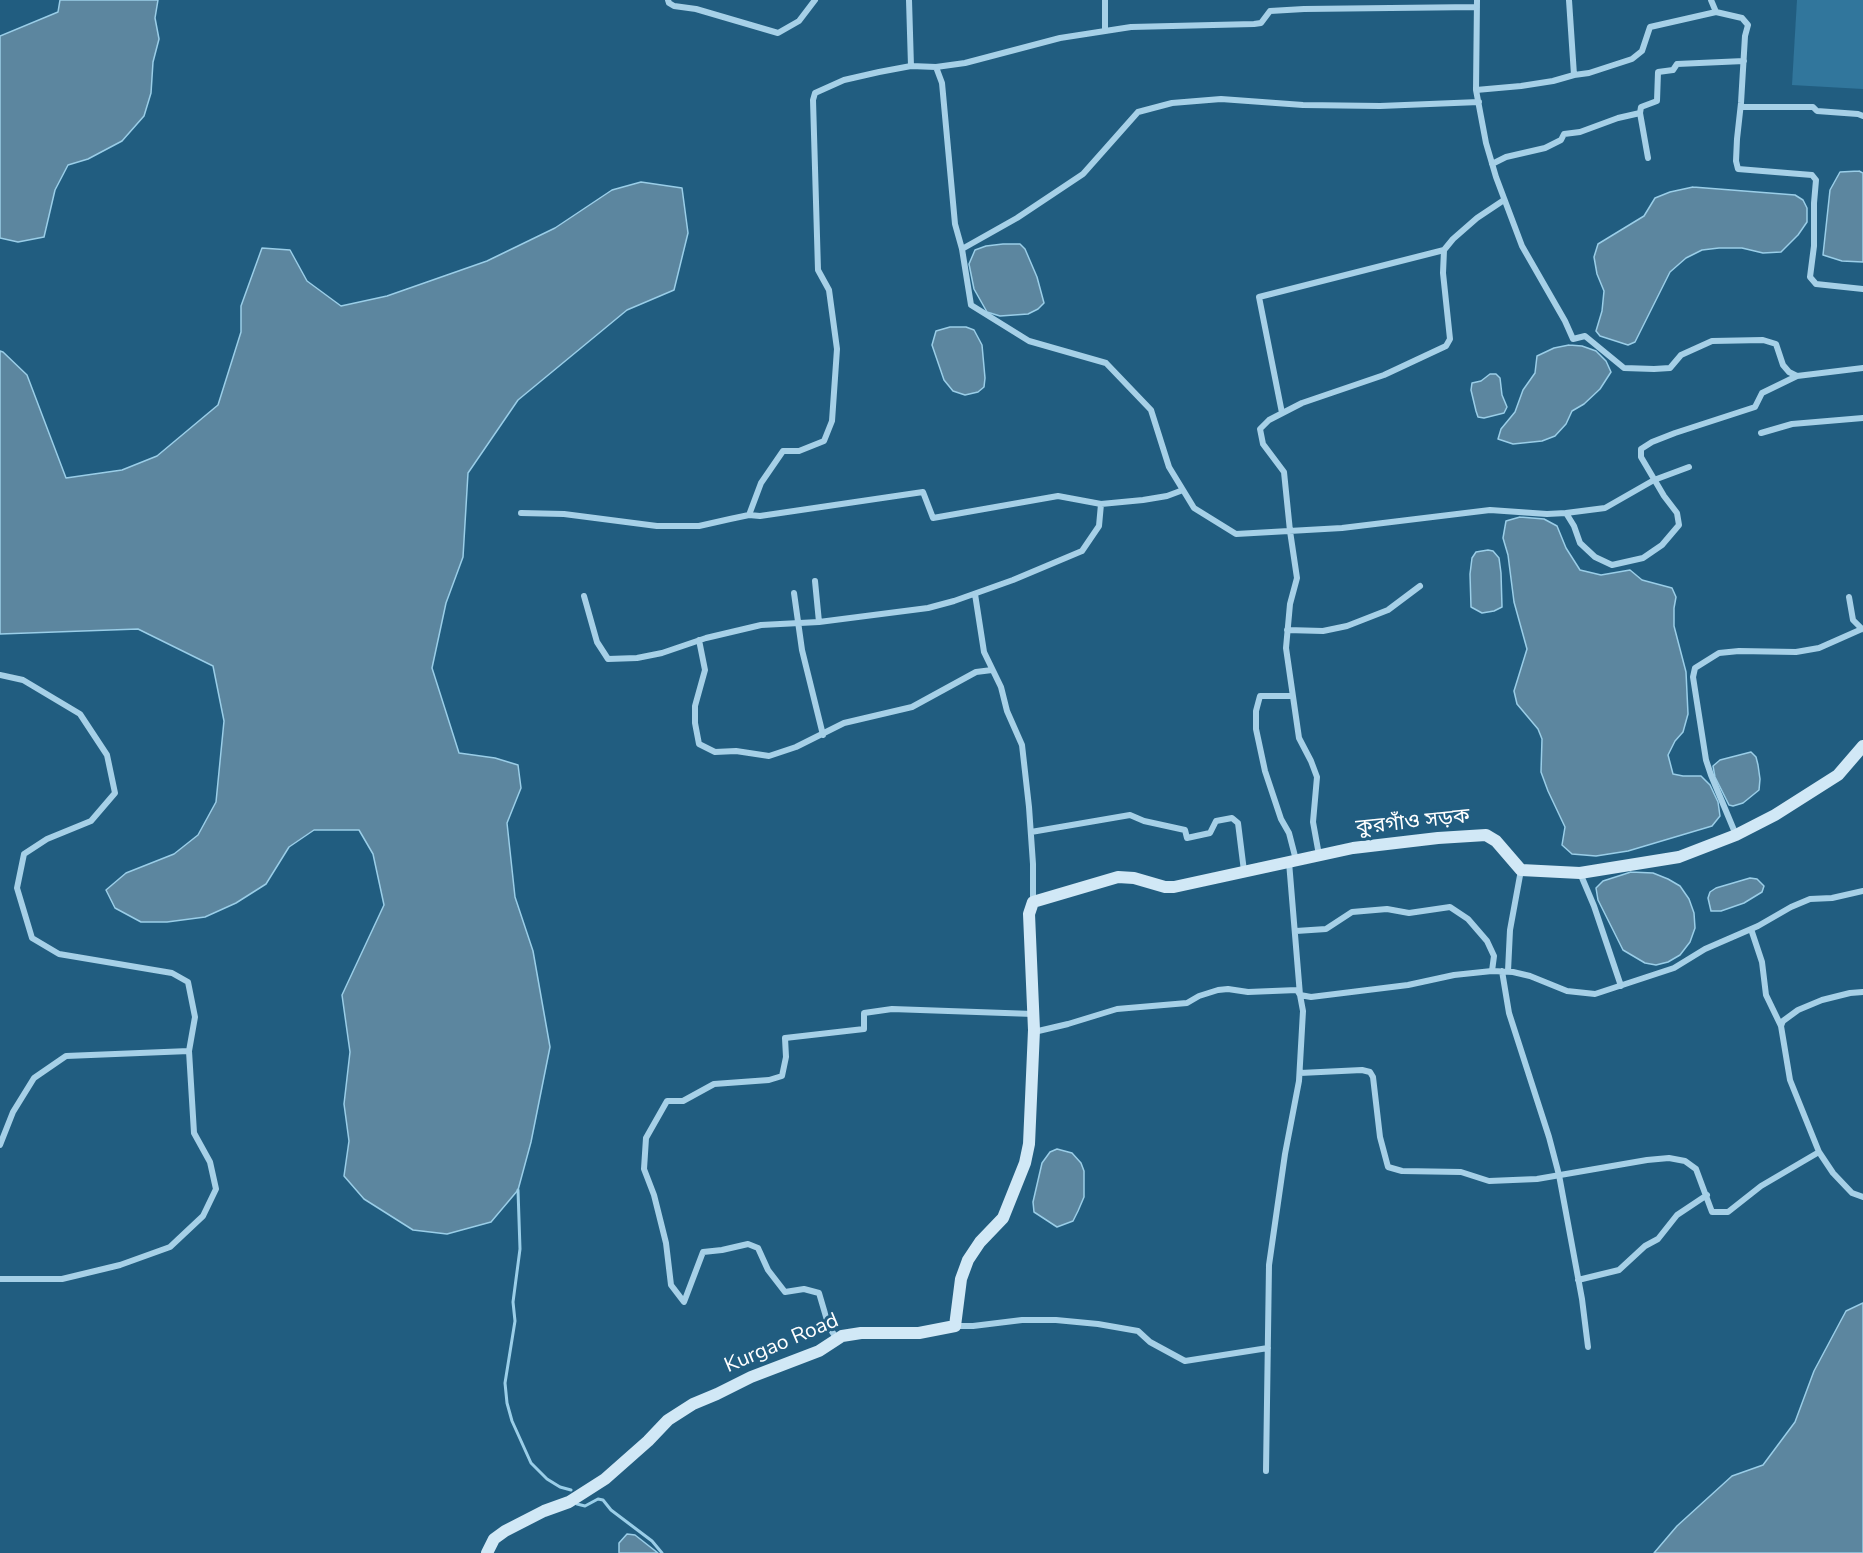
<!DOCTYPE html>
<html>
<head>
<meta charset="utf-8">
<style>
  body { margin:0 }
  canvas { display:block; background:#215d80 }
</style>
</head>
<body>
<canvas width="1863" height="1553"></canvas>
<script>
const ctx = document.querySelector('canvas').getContext('2d');
ctx.lineJoin = 'round';
function fill(path, color) { ctx.fillStyle = color; ctx.fill(path, 'evenodd'); }
const toPath = rows => new Path2D(rows.map(r => 'M' + r).join(''));
function strokePath(path, color, width, dash) { ctx.strokeStyle = color; ctx.lineWidth = width; ctx.lineCap = dash ? 'butt' : 'round'; ctx.setLineDash(dash || []); ctx.stroke(path); }
function write(font, color, halo, rows, align = 'center') {
  ctx.font = font + ' "Nunito Sans","Noto Sans Bengali",sans-serif'; ctx.lineWidth = 6; ctx.setLineDash([]); ctx.textBaseline = 'middle'; ctx.strokeStyle = halo; ctx.fillStyle = color; for (const [text, x, y, turn = 0] of rows) {
    ctx.save(); ctx.translate(x, y); ctx.rotate((+turn || 0) * Math.PI / 180); ctx.textAlign = isNaN(turn) ? turn : align; if (halo) ctx.strokeText(text, 0, 0); ctx.fillText(text, 0, 0); ctx.restore();
  }
}
fill(toPath([
  [1797,0,1863,0,1863,89,1792,85]
]), '#31769c');
const water = toPath([
  [60,0,158,0,155,18,159,39,153,62,151,93,144,116,122,141,88,159,68,165,55,190,44,237,18,242,0,238,0,36,58,12,60,0],
  [1859,171,1863,173,1863,262,1842,261,1823,255,1830,190,1840,172,1859,171],
  [641,182,682,188,688,233,674,290,627,310,518,400,468,473,463,557,446,603,432,668,459,753,495,758,518,765,521,788,507,823,515,897,533,951,550,1047,531,1142,518,1190,491,1222,447,1234,413,1230,364,1199,344,1176,349,1141,344,1104,350,1052,342,995,384,905,373,854,359,830,314,830,289,847,266,884,236,903,205,917,167,922,141,922,115,908,106,890,126,873,174,854,198,835,216,802,224,721,213,666,138,629,0,634,0,351,3,352,27,375,66,478,122,470,157,456,218,405,241,332,241,306,262,248,290,250,307,281,341,306,387,296,487,261,555,228,612,190,641,182],
  [1693,187,1795,195,1803,200,1807,208,1807,222,1798,235,1781,252,1763,253,1742,248,1719,248,1702,250,1686,258,1670,272,1635,342,1628,345,1600,336,1596,331,1602,311,1604,291,1597,274,1594,257,1598,244,1644,216,1655,198,1670,192,1693,187],
  [1003,244,1020,244,1025,249,1037,277,1044,303,1038,309,1028,314,1000,316,987,312,974,289,969,264,975,250,986,246,1003,244],
  [950,327,966,327,974,330,982,345,985,378,984,387,978,392,965,395,953,391,944,380,932,345,936,331,950,327],
  [1569,345,1582,346,1596,351,1606,361,1611,372,1600,389,1584,404,1572,411,1566,424,1555,436,1542,441,1513,444,1498,439,1501,429,1515,412,1523,390,1535,373,1537,356,1554,348,1569,345],
  [1490,374,1496,374,1500,378,1502,395,1507,407,1504,413,1484,418,1478,417,1476,411,1471,390,1472,383,1481,381,1490,374],
  [1520,517,1544,519,1557,526,1566,548,1580,570,1601,575,1630,570,1642,580,1672,588,1676,597,1674,608,1674,626,1686,672,1688,714,1683,732,1675,741,1668,755,1673,774,1683,776,1701,776,1710,785,1718,802,1720,816,1712,826,1628,851,1596,856,1572,854,1562,845,1565,827,1548,791,1541,772,1542,739,1538,729,1517,704,1514,691,1527,649,1514,602,1508,555,1503,538,1506,521,1520,517],
  [1488,550,1493,551,1499,558,1501,573,1502,607,1494,611,1482,613,1471,607,1470,574,1472,558,1476,552,1488,550],
  [1751,752,1756,757,1758,765,1760,779,1759,790,1743,803,1733,806,1729,805,1715,777,1713,766,1720,760,1751,752],
  [1631,872,1653,873,1668,879,1680,886,1689,899,1694,913,1695,928,1690,942,1680,955,1668,962,1656,965,1645,963,1623,950,1598,900,1596,888,1603,881,1631,872],
  [1750,878,1757,879,1764,886,1762,892,1744,903,1721,911,1711,911,1708,898,1710,892,1716,888,1750,878],
  [1057,1149,1072,1153,1081,1163,1084,1171,1084,1197,1078,1211,1073,1221,1057,1227,1034,1212,1033,1202,1042,1163,1050,1152,1057,1149],
  [1863,1303,1863,1553,1654,1553,1677,1526,1732,1476,1763,1465,1795,1422,1814,1371,1846,1311,1863,1303],
  [627,1534,635,1535,658,1553,619,1553,619,1543,627,1534]
]);
fill(water, '#5c869f');
strokePath(water, '#9acee8', 1.5);
strokePath(toPath([
  [518,1190,520,1249,513,1302,515,1321,505,1383,507,1403,512,1421,531,1463,547,1479,560,1487,571,1490],
  [577,1504,585,1506,598,1499,603,1500,611,1510,652,1541,662,1553]
]), '#9acee8', 3);
strokePath(toPath([
  [668,0,669,3,674,6,696,9,778,33,799,21,815,0],
  [909,0,911,66],
  [1477,0,1476,90,1486,143,1496,177,1522,246,1565,321,1573,339,1585,336,1624,368,1654,369,1670,368,1681,355,1712,341,1763,340,1776,344,1783,365,1789,372,1797,376,1863,368],
  [1711,0,1716,12],
  [1105,31,1105,0],
  [936,67,942,83,955,224,962,249,971,305,1029,341,1106,363,1151,410,1169,467,1194,508,1236,534,1342,528,1490,510,1547,514,1566,513,1574,526,1580,543,1595,557,1612,565,1643,558,1662,545,1679,525,1677,513,1664,496,1641,457,1641,449,1652,442,1675,433,1755,407,1762,393,1797,376],
  [1574,75,1589,73,1632,59,1642,51,1650,27,1716,12,1742,18,1748,25,1745,36,1741,103,1737,139,1736,161,1738,169,1812,175,1816,180,1814,203,1814,246,1810,277,1816,284,1863,289],
  [1476,90,1521,86,1553,81,1574,75,1569,0],
  [1741,107,1813,107,1817,111,1858,114,1863,116],
  [1640,113,1648,158],
  [1492,164,1506,157,1545,148,1561,140,1564,134,1580,132,1618,118,1640,113,1641,107,1657,101,1658,72,1673,70,1677,64,1744,61],
  [962,249,1017,218,1083,174,1138,112,1172,103,1221,99,1303,105,1380,106,1479,102],
  [1282,413,1259,297,1444,250],
  [1761,433,1792,424,1863,418],
  [521,513,564,514,657,526,699,526,730,519,749,515,761,483,783,451,799,451,824,441,832,421,837,349,829,290,818,270,813,100,815,93,844,80,879,72,911,66,936,67,965,63,1060,38,1131,27,1254,24,1261,23,1270,11,1304,9,1477,7],
  [1566,513,1605,508,1654,480,1689,467],
  [749,515,760,516,923,492,933,518,1058,496,1101,504],
  [815,581,819,622],
  [794,593,802,650,823,735],
  [975,594,984,652,1001,687,1007,711,1022,745,1029,807,1033,864,1033,901],
  [584,596,597,642,608,659,637,658,662,653,706,638,761,625,819,622,928,608,954,601,1013,580,1082,551,1099,526,1101,504,1143,500,1167,496,1183,490],
  [1849,597,1853,620,1862,629],
  [1287,630,1323,631,1347,626,1388,610,1420,586],
  [699,640,705,670,695,706,695,723,699,744,715,752,736,751,769,756,796,747,844,723,912,707,976,672,992,670],
  [0,675,23,680,80,714,107,755,115,793,91,821,47,839,24,854,17,888,32,938,59,954,172,973,188,982,195,1017,189,1051,194,1133,210,1162,216,1189,203,1216,170,1247,120,1265,62,1279,0,1279],
  [1292,696,1260,696,1256,711,1256,729,1265,771,1281,819,1289,833,1296,860],
  [1031,832,1130,815,1144,821,1185,830,1187,838,1210,833,1216,821,1232,818,1238,823,1244,871],
  [1736,835,1711,775,1706,760,1693,677,1695,668,1719,653,1739,651,1796,652,1819,648,1862,629],
  [1319,855,1313,822,1317,777,1311,761,1299,738,1286,648,1290,604,1297,578,1290,531,1284,472,1263,444,1260,429,1269,420,1302,403,1384,375,1446,346,1450,339,1443,273,1444,250,1453,239,1477,218,1504,200],
  [1289,862,1300,995,1311,997,1408,985,1454,975,1492,971,1513,972,1530,976,1567,991,1595,994,1674,968,1705,949,1758,926,1791,907,1810,899,1832,898,1863,891],
  [1580,873,1594,906,1621,986],
  [1751,929,1762,962,1766,995,1781,1026],
  [1296,931,1326,929,1352,912,1387,909,1409,913,1450,907,1468,919,1487,941,1494,956,1492,971],
  [1502,971,1509,1013,1549,1137,1559,1175,1582,1299,1588,1347],
  [1508,971,1510,930,1521,870],
  [1034,1032,1068,1024,1117,1009,1187,1003,1199,996,1218,990,1228,989,1248,992,1297,990,1300,995,1303,1011,1299,1081,1285,1154,1269,1265,1266,1471],
  [1300,1073,1362,1070,1370,1072,1373,1077,1380,1137,1388,1167,1402,1171,1461,1172,1489,1181,1537,1179,1647,1160,1669,1158,1685,1161,1696,1169,1712,1212,1728,1212,1761,1186,1819,1152,1790,1080,1781,1026,1783,1021,1798,1010,1822,1000,1850,993,1863,992],
  [0,1145,13,1112,34,1078,66,1056,189,1051],
  [1819,1152,1833,1173,1852,1193,1863,1197],
  [1578,1280,1619,1270,1645,1246,1658,1239,1677,1215,1707,1195],
  [956,1326,973,1326,1022,1320,1056,1320,1098,1324,1138,1331,1150,1342,1185,1361,1268,1348],
  [837,1339,829,1327,819,1293,804,1289,785,1292,768,1270,758,1248,748,1244,722,1250,703,1252,684,1302,671,1285,666,1243,654,1195,644,1169,646,1138,667,1101,683,1101,714,1084,769,1080,782,1076,786,1057,785,1038,864,1029,864,1013,892,1009,1033,1014]
]), '#a6d0e7', 6);
strokePath(toPath([
  [487,1553,494,1539,505,1531,544,1511,569,1502,605,1479,648,1441,668,1420,693,1404,717,1394,751,1377,819,1351,842,1336,861,1333,919,1333,955,1326,961,1279,968,1260,980,1242,1003,1218,1025,1163,1029,1144,1034,1030,1029,914,1033,902,1118,877,1134,878,1165,887,1174,887,1353,848,1438,838,1486,835,1496,841,1521,870,1580,873,1679,857,1736,835,1775,815,1838,775,1863,746]
]), '#d1e8f6', 12);
write('21px', '#fff', '#215d80', [
  ["কুরগাঁও সড়ক",1413,823,-6],
  ["Kurgao Road",782,1344,-23]
]);
</script>
</body>
</html>
